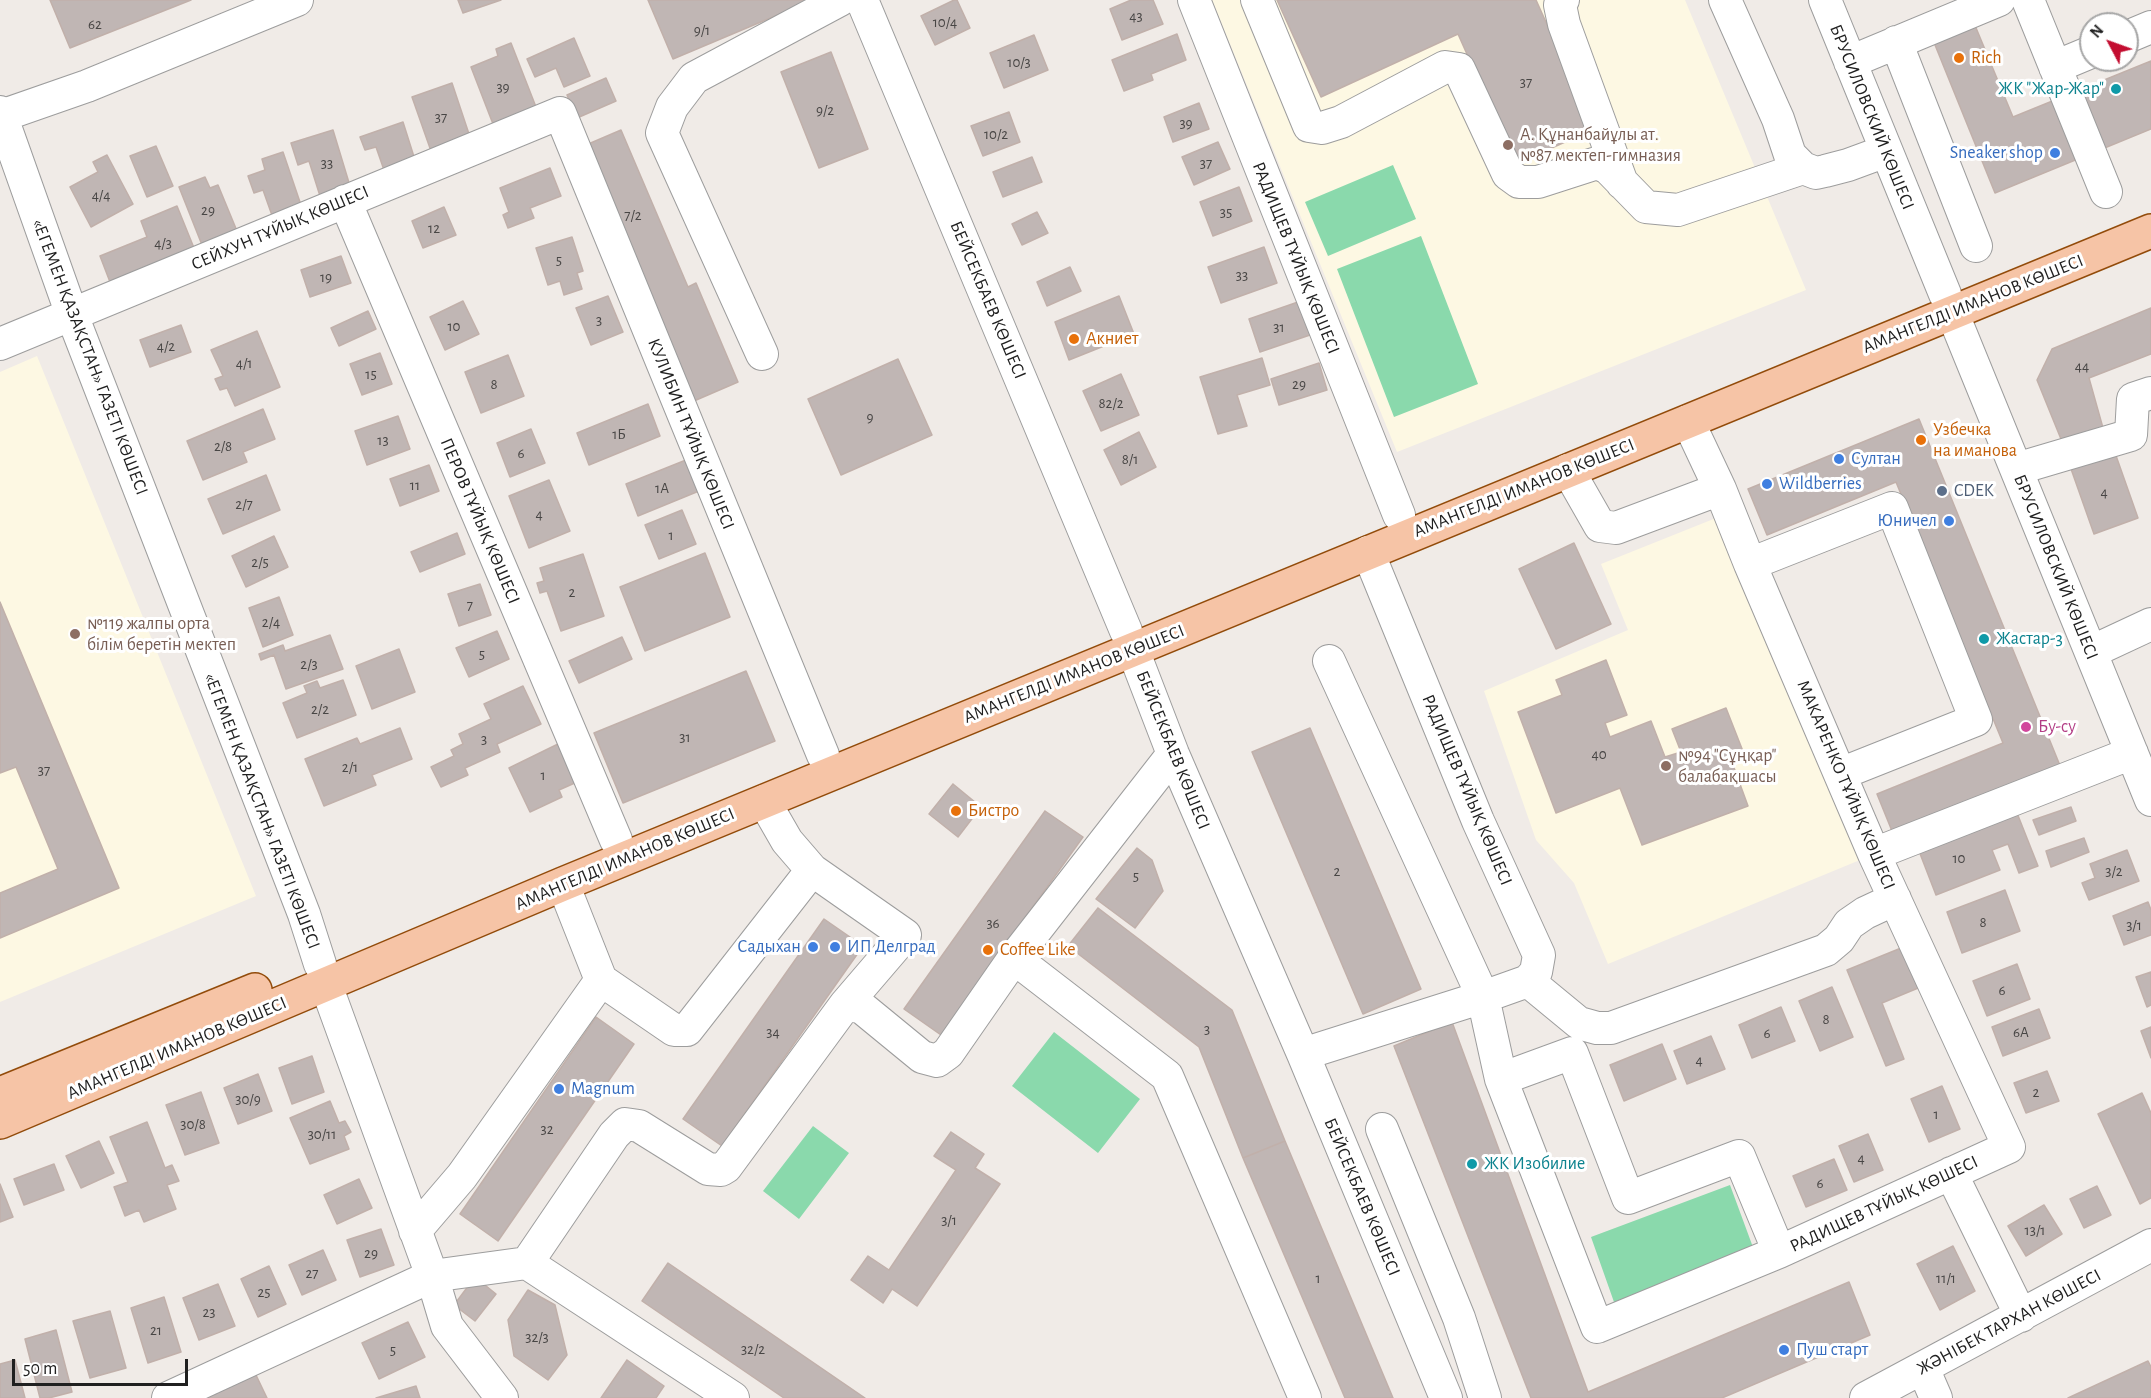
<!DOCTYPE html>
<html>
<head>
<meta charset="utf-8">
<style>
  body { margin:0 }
  #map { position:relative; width:2151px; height:1398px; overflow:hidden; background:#f0ebe7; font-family:"Alegreya Sans",sans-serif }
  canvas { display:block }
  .north { position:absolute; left:2079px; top:12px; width:60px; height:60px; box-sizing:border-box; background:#fff; border:2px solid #a6a6a6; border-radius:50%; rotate:311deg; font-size:16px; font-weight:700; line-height:24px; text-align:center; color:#202020 }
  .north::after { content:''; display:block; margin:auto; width:21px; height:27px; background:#c30d30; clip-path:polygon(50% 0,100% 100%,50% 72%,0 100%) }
  .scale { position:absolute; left:12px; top:1359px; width:176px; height:27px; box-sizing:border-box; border:3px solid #202020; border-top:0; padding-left:8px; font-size:18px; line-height:21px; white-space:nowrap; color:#202020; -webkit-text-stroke:4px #fff; paint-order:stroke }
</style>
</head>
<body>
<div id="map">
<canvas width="2151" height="1398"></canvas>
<div class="north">N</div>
<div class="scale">50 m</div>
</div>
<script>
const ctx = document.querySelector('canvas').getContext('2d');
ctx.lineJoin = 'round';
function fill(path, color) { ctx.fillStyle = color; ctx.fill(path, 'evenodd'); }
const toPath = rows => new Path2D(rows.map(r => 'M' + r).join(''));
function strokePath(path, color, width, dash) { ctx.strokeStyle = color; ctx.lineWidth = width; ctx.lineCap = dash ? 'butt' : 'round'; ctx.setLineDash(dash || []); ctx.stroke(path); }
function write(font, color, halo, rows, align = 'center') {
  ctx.font = font + ' "Alegreya Sans",sans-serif'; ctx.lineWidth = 6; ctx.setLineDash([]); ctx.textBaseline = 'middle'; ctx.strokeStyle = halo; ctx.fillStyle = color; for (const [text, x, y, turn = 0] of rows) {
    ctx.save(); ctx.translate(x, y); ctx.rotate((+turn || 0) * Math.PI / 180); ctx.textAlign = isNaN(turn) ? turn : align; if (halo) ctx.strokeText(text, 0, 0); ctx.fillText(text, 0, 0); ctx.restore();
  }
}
fill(toPath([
  [1212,0,1685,0,1806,290,1397,452],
  [37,356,256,896,0,1002,0,372],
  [1721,516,1860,860,1608,964,1574,883,1536,840,1484,691,1628,630,1601,564]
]), '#fdf8e3');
fill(toPath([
  [1393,165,1416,219,1328,256,1305,202],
  [1421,236,1478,384,1394,417,1337,269],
  [1054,1032,1140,1099,1098,1153,1012,1086],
  [813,1126,849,1153,799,1219,763,1191],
  [1730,1185,1754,1250,1614,1302,1591,1237]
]), '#8ad9ac');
const building = toPath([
  [50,0,191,0,70,48,50,0],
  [458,0,501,0,463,13,458,0],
  [648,0,813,0,673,59,648,0],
  [954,0,957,0,970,28,935,45,921,16,954,0],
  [1131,0,1153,0,1163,24,1122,40,1110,9,1131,0],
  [1277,0,1536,0,1594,129,1516,164,1458,34,1321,97,1277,0],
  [1974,23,2013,117,2151,61,2151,129,1995,193,1933,40,1974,23],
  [1177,34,1186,60,1151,74,1153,80,1124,91,1112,60,1177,34],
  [1034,35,1048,70,1004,88,990,53,1034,35],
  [574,38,590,76,564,87,556,68,535,77,527,59,574,38],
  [511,43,536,107,493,124,471,67,498,56,496,49,511,43],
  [831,52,868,149,819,168,781,72,831,52],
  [606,78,616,101,577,118,567,95,606,78],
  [452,83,470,137,431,151,412,97,452,83],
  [1199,103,1209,129,1173,142,1164,117,1199,103],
  [1009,112,1020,142,983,156,971,126,1009,112],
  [403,122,415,160,384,170,376,147,365,150,360,137,403,122],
  [333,130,350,186,320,196,309,161,298,165,291,143,333,130],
  [621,130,688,287,696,283,738,382,687,404,579,148,621,130],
  [1218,142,1230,169,1194,185,1182,157,1218,142],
  [156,146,173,186,147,197,130,156,156,146],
  [283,152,303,211,274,221,263,190,254,193,248,176,265,170,262,159,283,152],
  [107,155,133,204,91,227,70,187,98,172,93,162,107,155],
  [1032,157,1042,182,1003,197,993,172,1032,157],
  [550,168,561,196,530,208,534,218,508,228,503,215,509,212,500,188,550,168],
  [205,177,210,188,218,185,237,231,202,245,179,187,205,177],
  [1239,187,1252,221,1213,236,1200,202,1239,187],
  [177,206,194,248,110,282,100,256,147,237,141,221,177,206],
  [444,207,456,235,423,248,412,221,444,207],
  [1037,212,1048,233,1022,245,1012,224,1037,212],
  [572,237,583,271,577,273,582,289,564,295,560,281,548,285,536,248,572,237],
  [1264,247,1277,283,1221,303,1208,267,1264,247],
  [341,256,351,283,310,297,301,270,341,256],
  [1070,267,1081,291,1047,306,1037,282,1070,267],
  [608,296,623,332,591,345,576,308,608,296],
  [1119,296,1134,334,1069,360,1055,322,1119,296],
  [463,301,479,334,445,350,430,317,463,301],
  [1298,302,1310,335,1260,352,1249,319,1298,302],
  [2151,308,2151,354,2089,378,2103,428,2063,444,2037,380,2052,349,2151,308],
  [368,311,376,329,339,346,331,328,368,311],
  [181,325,191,352,150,367,140,340,181,325],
  [257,331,280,387,235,406,227,388,220,390,215,379,223,376,211,350,257,331],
  [380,353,392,384,362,395,350,364,380,353],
  [508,355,524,396,481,413,465,372,508,355],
  [1262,358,1270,385,1237,395,1247,426,1218,434,1200,377,1262,358],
  [898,359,932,435,841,475,808,399,898,359],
  [1319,363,1327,390,1279,405,1271,379,1319,363],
  [1121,374,1139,415,1101,431,1083,391,1121,374],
  [648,404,660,436,589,465,577,433,648,404],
  [263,409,275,439,243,452,247,462,203,480,187,441,263,409],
  [398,416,410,449,367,465,355,431,398,416],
  [1919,419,2061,768,1894,836,1877,794,2003,743,1896,482,1767,535,1748,489,1919,419],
  [531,429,545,463,510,477,497,443,531,429],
  [1139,432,1156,467,1121,485,1104,450,1139,432],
  [2114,450,2138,518,2094,534,2070,466,2114,450],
  [686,460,699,491,638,516,626,484,686,460],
  [429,465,439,491,400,506,390,479,429,465],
  [266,475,280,510,223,534,208,499,266,475],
  [549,480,570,531,529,548,509,496,549,480],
  [682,510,696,544,659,559,645,525,682,510],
  [457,533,465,554,420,572,411,552,457,533],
  [274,536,288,567,246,587,232,556,274,536],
  [1574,543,1611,624,1556,649,1519,569,1574,543],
  [705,553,730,617,645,651,620,587,705,553],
  [583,554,604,616,561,631,547,591,540,593,537,583,544,581,540,568,583,554],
  [480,584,491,615,459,626,448,594,480,584],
  [279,597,293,635,263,647,249,608,279,597],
  [0,602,119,888,0,938,0,893,58,869,16,767,0,773,0,602],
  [497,631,509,659,469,677,456,648,497,631],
  [330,635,343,669,286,689,274,655,261,660,259,654,283,645,285,651,330,635],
  [622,637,632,659,579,683,569,661,622,637],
  [399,649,415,692,372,709,356,666,399,649],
  [1606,660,1627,715,1605,723,1610,737,1651,721,1665,757,1681,752,1672,729,1726,708,1746,759,1733,765,1748,806,1642,845,1620,788,1556,813,1518,712,1562,695,1556,680,1606,660],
  [746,671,775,741,623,803,594,733,746,671],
  [343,680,356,715,297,738,283,703,307,693,304,686,317,681,320,688,343,680],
  [523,686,541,724,497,744,500,752,465,768,468,775,441,787,431,767,454,756,451,750,463,744,459,734,491,719,484,704,523,686],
  [400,728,412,759,372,775,376,785,324,806,305,759,357,738,360,744,400,728],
  [1310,728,1421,989,1363,1014,1252,752,1310,728],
  [558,744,577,782,559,790,562,797,530,812,509,768,558,744],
  [953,784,981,807,958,837,929,814,953,784],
  [2071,807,2076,821,2039,835,2033,820,2071,807],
  [1045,811,1083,837,941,1035,904,1009,1045,811],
  [2017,813,2038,866,2019,873,2008,844,1992,850,2000,870,1936,895,1919,851,2017,813],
  [2084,838,2089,852,2051,867,2046,851,2084,838],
  [1137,848,1152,860,1163,891,1135,928,1096,899,1137,848],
  [2127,850,2139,881,2089,900,2082,883,2095,878,2090,864,2127,850],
  [2005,890,2020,931,1962,953,1947,912,2005,890],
  [2148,902,2151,910,2151,935,2124,945,2113,916,2148,902],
  [1098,908,1232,1010,1285,1141,1243,1158,1199,1047,1068,946,1098,908],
  [824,919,863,946,722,1146,683,1119,824,919],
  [1906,946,1923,986,1882,1003,1904,1059,1886,1066,1847,970,1906,946],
  [2017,964,2030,999,1987,1016,1973,981,2017,964],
  [2151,972,2151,1005,2147,1007,2136,977,2151,972],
  [1832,987,1853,1037,1820,1051,1799,1001,1832,987],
  [1781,1007,1795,1041,1752,1058,1739,1025,1781,1007],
  [2039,1009,2050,1038,2003,1056,1992,1027,2039,1009],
  [596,1017,634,1044,498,1241,460,1214,596,1017],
  [1452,1022,1588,1392,1849,1282,1870,1335,1722,1398,1531,1398,1394,1046,1452,1022],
  [2151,1027,2151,1058,2141,1031,2151,1027],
  [1711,1036,1725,1069,1687,1084,1674,1051,1711,1036],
  [1662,1044,1676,1079,1624,1101,1610,1065,1662,1044],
  [312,1056,324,1092,292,1104,279,1068,312,1056],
  [2047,1071,2059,1101,2026,1113,2014,1083,2047,1071],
  [258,1074,272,1111,238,1124,224,1088,258,1074],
  [1942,1086,1960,1129,1929,1142,1911,1099,1942,1086],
  [201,1092,219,1143,185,1155,166,1105,201,1092],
  [2142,1093,2151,1113,2151,1198,2140,1204,2098,1114,2142,1093],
  [330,1101,339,1123,345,1121,351,1132,344,1136,349,1149,310,1164,290,1118,330,1101],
  [147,1122,165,1168,172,1165,179,1181,167,1185,176,1209,144,1222,139,1210,125,1216,114,1187,128,1182,110,1137,147,1122],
  [951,1132,984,1154,975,1168,1000,1184,917,1306,892,1289,883,1303,851,1280,868,1256,889,1270,956,1170,934,1156,951,1132],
  [1868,1134,1883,1170,1854,1182,1839,1146,1868,1134],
  [99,1141,114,1173,81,1188,66,1156,99,1141],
  [1285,1141,1393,1398,1345,1398,1243,1158,1285,1141],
  [1834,1159,1847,1190,1806,1207,1793,1176,1834,1159],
  [54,1164,64,1190,24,1205,14,1179,54,1164],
  [359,1179,372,1208,337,1224,324,1195,359,1179],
  [0,1184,13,1217,0,1222,0,1184],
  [2097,1186,2111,1215,2084,1228,2070,1199,2097,1186],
  [2044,1205,2062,1234,2026,1256,2008,1226,2044,1205],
  [381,1229,394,1265,360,1277,347,1240,381,1229],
  [1953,1246,1975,1291,1940,1310,1917,1264,1953,1246],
  [323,1250,336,1280,302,1295,289,1265,323,1250],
  [668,1263,865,1398,784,1398,642,1301,668,1263],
  [269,1266,286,1304,258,1317,241,1279,269,1266],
  [475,1277,496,1294,475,1321,454,1305,475,1277],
  [218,1284,235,1326,199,1340,183,1298,218,1284],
  [528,1290,555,1305,567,1355,548,1380,514,1356,508,1320,528,1290],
  [164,1297,181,1352,148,1363,131,1308,164,1297],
  [110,1311,126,1368,90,1378,73,1321,110,1311],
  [408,1322,425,1357,379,1379,362,1343,408,1322],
  [56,1330,72,1392,49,1398,40,1398,25,1339,56,1330],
  [15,1360,25,1398,0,1398,0,1364,15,1360],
  [627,1360,664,1386,656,1398,601,1398,627,1360],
  [2148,1361,2151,1367,2151,1398,2068,1398,2148,1361],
  [255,1373,267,1398,203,1398,255,1373],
  [416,1386,420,1398,376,1398,416,1386]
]);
fill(building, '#c0b6b4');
strokePath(building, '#c1b0aa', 1.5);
const minor = toPath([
  [862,0,1126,631],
  [1194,0,1399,515],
  [1257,0,1309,126,1322,128,1341,122,1445,67,1459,69,1508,174,1519,182,1538,182,1597,163,1608,168,1646,207,1678,210,1803,168],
  [1563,0,1560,5,1564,24,1622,183],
  [1725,0,1778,119,1790,155,1803,168,1816,173,1825,171,1848,165,1886,151],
  [1825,0,1945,294],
  [2028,0,2106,192],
  [2127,37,2151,27],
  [1896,42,1976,246],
  [1850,62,1999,0],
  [2055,67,2091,52],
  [0,112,72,315,304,914,320,964],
  [1,116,87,86,297,0],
  [345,201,616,840],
  [1952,312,2151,800],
  [0,344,560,113,823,755],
  [762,354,662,133,672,107,694,78,840,0],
  [2016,469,2131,435,2133,399,2151,393],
  [1568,470,1600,526,1616,528,1720,489],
  [1750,564,1892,508,1976,720,1840,774],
  [1133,650,1173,754,1303,1054,1446,1398],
  [2091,652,2151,624],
  [1329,661,1483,997,1528,981,1536,972,1539,955,1478,821,1368,552],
  [1173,754,1014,958,1167,1076,1305,1398],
  [764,801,787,841,812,870,905,935,845,1005],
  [1874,854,2132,753],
  [563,884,601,980,674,1030,687,1030,812,870],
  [1528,981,1579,1023,1597,1028,1611,1028,1826,950,1839,939,1849,924,1865,913,1895,899],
  [326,985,432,1276,447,1326,502,1398],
  [1303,1054,1483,997,1501,1079,1597,1327,1779,1252,2009,1147,1874,854,1750,564,1720,489,1688,421],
  [1501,1079,1572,1053,1628,1198,1739,1156,1779,1252],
  [1382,1129,1459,1318,1485,1398],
  [1951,1173,2021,1316],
  [415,1231,462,1176,601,980],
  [527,1263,614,1135,625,1124,639,1126,708,1169,721,1170,726,1167,845,1005,861,1007,922,1057,937,1061,948,1053,1014,958],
  [1923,1368,1936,1398],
  [168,1398,432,1276,527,1263,733,1398],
  [1866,1398,2151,1245]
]);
const major = toPath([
  [0,1094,255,990],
  [0,1122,563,884,2151,231]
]);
strokePath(minor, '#9d9d9d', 34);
strokePath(major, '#924b0a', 36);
strokePath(minor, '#fff', 32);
strokePath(major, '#f6c4a6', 33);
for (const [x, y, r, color] of [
  [1959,58,6,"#e8710a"],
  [2116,89,6,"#0f9aa8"],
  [1508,145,6,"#8d6e63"],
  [2055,153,6,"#3f7fe0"],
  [1074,339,6,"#e8710a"],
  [1921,440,6,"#e8710a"],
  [1839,459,6,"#3f7fe0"],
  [1767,484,6,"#3f7fe0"],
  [1942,491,6,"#5c6f8a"],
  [1949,521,6,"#3f7fe0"],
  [75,634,6,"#8d6e63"],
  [1984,639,6,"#0f9aa8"],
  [2026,727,6,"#d1479c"],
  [1666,766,6,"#8d6e63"],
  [956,811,6,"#e8710a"],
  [813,947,6,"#3f7fe0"],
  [835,947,6,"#3f7fe0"],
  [988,950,6,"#e8710a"],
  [559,1089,6,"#3f7fe0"],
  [1472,1164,6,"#0f9aa8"],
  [1784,1350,6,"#3f7fe0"]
]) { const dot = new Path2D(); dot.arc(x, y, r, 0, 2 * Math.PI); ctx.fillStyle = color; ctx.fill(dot); strokePath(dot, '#fff', 2); }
write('15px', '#484645', null, [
  ["43",1136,16],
  ["10/4",945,22],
  ["62",95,24],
  ["9/1",702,30],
  ["10/3",1019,62],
  ["37",1526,82],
  ["39",503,87],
  ["9/2",825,110],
  ["37",441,117],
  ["39",1186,123],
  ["10/2",996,134],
  ["33",327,163],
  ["37",1206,163],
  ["4/4",101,195],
  ["29",208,210],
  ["35",1226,212],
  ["7/2",633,215],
  ["12",434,228],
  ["4/3",163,243],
  ["5",559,260],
  ["33",1242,275],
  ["19",326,277],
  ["3",599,320],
  ["10",454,326],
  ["31",1279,327],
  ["4/2",166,346],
  ["4/1",244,363],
  ["44",2082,366],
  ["15",371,374],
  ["8",494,384],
  ["29",1299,384],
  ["82/2",1111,403],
  ["9",870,417],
  ["1Б",619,434],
  ["13",383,440],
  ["2/8",223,446],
  ["6",521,453],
  ["8/1",1130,459],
  ["11",415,485],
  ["1А",662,488],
  ["4",2104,492],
  ["2/7",244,504],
  ["4",539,514],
  ["1",671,535],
  ["2/5",260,562],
  ["2",572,592],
  ["7",470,605],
  ["2/4",271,622],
  ["5",482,654],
  ["2/3",309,664],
  ["2/2",320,709],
  ["31",685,737],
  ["3",484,739],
  ["40",1599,754],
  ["2/1",350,767],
  ["37",44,770],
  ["1",543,775],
  ["10",1959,858],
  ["2",1337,871],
  ["3/2",2114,871],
  ["5",1136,876],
  ["8",1983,922],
  ["36",993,923],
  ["3/1",2134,925],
  ["6",2002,990],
  ["8",1826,1019],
  ["3",1207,1029],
  ["34",773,1032],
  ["6А",2021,1032],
  ["6",1767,1033],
  ["4",1699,1060],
  ["2",2036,1092],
  ["30/9",248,1099],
  ["1",1936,1114],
  ["30/8",193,1124],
  ["32",547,1129],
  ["30/11",322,1134],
  ["4",1861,1158],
  ["6",1820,1183],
  ["3/1",949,1220],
  ["13/1",2035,1230],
  ["29",371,1253],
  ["27",312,1273],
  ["1",1318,1278],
  ["11/1",1946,1278],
  ["25",264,1292],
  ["23",209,1312],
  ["21",156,1330],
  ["32/3",537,1337],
  ["32/2",753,1349],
  ["5",393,1350]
]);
write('18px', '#c56008', '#fff', [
  ["Rich",1971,58],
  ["Акниет",1086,339],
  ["Узбечка",1933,430],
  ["на иманова",1933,451],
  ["Бистро",968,811],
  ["Coffee Like",1000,950]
], 'left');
write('18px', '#0d838f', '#fff', [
  ["ЖК \"Жар-Жар\"",2104,89,"right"],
  ["Жастар-3",1996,639],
  ["ЖК Изобилие",1484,1164]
], 'left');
write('18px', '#202020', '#fff', [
  ["БРУСИЛОВСКИЙ КӨШЕСІ",1872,117,68],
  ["СЕЙХУН ТҰЙЫҚ КӨШЕСІ",280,228,-23],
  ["РАДИЩЕВ ТҰЙЫҚ КӨШЕСІ",1296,258,68],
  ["БЕЙСЕКБАЕВ КӨШЕСІ",988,300,67],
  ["АМАНГЕЛДІ ИМАНОВ КӨШЕСІ",1973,304,-22],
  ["«ЕГЕМЕН ҚАЗАҚСТАН» ГАЗЕТІ КӨШЕСІ",90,357,69],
  ["КУЛИБИН ТҰЙЫҚ КӨШЕСІ",691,434,68],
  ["АМАНГЕЛДІ ИМАНОВ КӨШЕСІ",1524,488,-22],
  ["ПЕРОВ ТҰЙЫҚ КӨШЕСІ",480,521,67],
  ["БРУСИЛОВСКИЙ КӨШЕСІ",2056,567,68],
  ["АМАНГЕЛДІ ИМАНОВ КӨШЕСІ",1074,674,-22],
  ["БЕЙСЕКБАЕВ КӨШЕСІ",1173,750,68],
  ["МАКАРЕНКО ТҰЙЫҚ КӨШЕСІ",1846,785,67],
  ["РАДИЩЕВ ТҰЙЫҚ КӨШЕСІ",1467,790,67],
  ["«ЕГЕМЕН ҚАЗАҚСТАН» ГАЗЕТІ КӨШЕСІ",262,811,69],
  ["АМАНГЕЛДІ ИМАНОВ КӨШЕСІ",625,859,-23],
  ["АМАНГЕЛДІ ИМАНОВ КӨШЕСІ",177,1048,-23],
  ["БЕЙСЕКБАЕВ КӨШЕСІ",1362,1197,67],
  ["РАДИЩЕВ ТҰЙЫҚ КӨШЕСІ",1884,1204,-25],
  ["ЖӘНІБЕК ТАРХАН КӨШЕСІ",2009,1322,-28]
]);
write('18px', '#785e54', '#fff', [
  ["А. Құнанбайұлы ат.",1520,135],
  ["№87 мектеп-гимназия",1520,156],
  ["№119 жалпы орта",87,624],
  ["білім беретін мектеп",87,645],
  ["№94 \"Сұңқар\"",1678,756],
  ["балабақшасы",1678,777]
], 'left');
write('18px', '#366cbe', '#fff', [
  ["Sneaker shop",2043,153,"right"],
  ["Султан",1851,459],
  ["Wildberries",1779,484],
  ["Юничел",1937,521,"right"],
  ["Садыхан",801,947,"right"],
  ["ИП Делград",847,947],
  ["Magnum",571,1089],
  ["Пуш старт",1796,1350]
], 'left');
write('18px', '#4e5e75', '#fff', [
  ["CDEK",1954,491]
], 'left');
write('18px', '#b23c85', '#fff', [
  ["Бу-су",2038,727]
], 'left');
</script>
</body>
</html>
